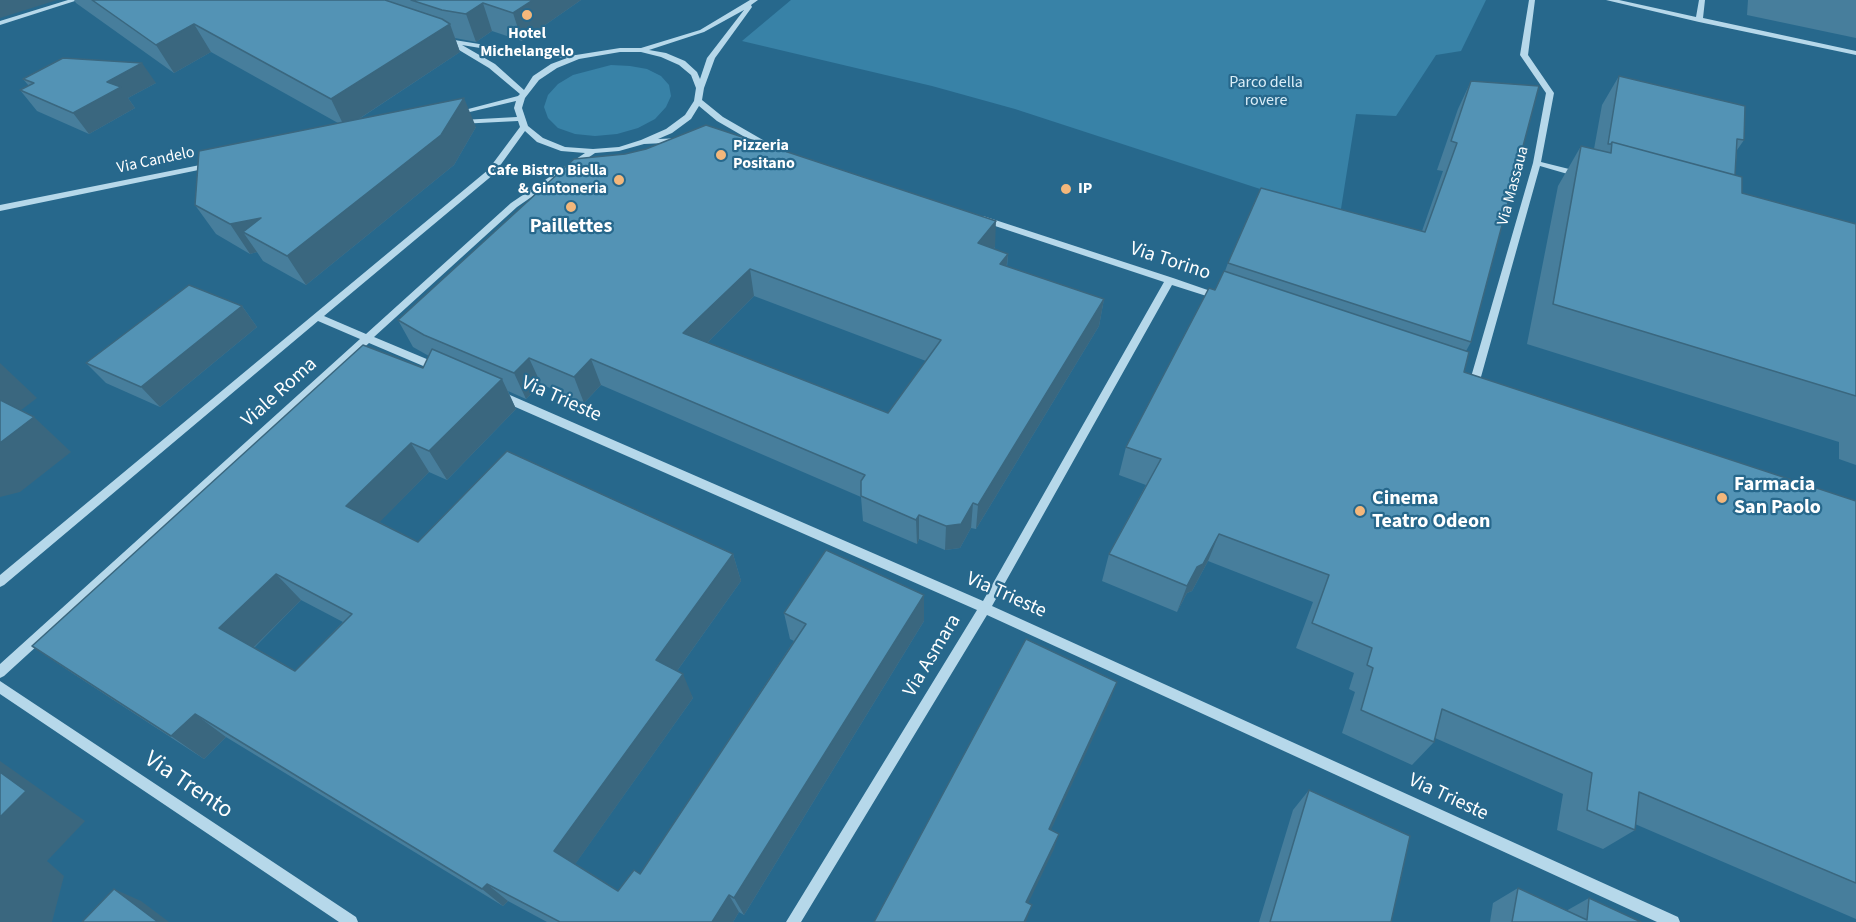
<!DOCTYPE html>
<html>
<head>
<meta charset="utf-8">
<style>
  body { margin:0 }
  canvas { display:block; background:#27688c }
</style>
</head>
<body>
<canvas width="1856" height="922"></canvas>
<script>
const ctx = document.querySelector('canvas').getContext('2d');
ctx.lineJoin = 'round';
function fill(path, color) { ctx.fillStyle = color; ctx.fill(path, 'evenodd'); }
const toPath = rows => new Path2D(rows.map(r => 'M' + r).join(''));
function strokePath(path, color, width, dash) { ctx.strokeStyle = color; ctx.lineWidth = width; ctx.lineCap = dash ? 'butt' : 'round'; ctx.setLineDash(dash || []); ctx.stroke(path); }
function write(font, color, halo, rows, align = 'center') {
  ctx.font = font + ' "Source Sans 3",sans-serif'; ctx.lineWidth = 4.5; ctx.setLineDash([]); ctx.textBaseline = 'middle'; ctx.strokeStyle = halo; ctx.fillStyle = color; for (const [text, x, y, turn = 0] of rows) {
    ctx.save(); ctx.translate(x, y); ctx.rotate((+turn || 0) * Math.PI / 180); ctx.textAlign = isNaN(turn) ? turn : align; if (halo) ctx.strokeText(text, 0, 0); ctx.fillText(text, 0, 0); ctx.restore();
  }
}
fill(toPath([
  [791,0,1486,0,1461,51,1436,55,1396,116,1356,114,1340,215,1015,109,932,86,742,41],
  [611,65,630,66,647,69,661,76,669,85,671,96,666,107,655,119,638,128,617,134,595,136,575,134,558,128,548,118,544,107,548,95,558,84,573,75]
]), '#3882a7');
fill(toPath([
  [68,0,78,0,0,25,0,21,68,0],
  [750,0,758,0,751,5,752,7,715,58,704,88,702,100,723,117,782,151,782,155,776,155,717,121,699,106,691,119,672,133,658,139,682,138,686,140,685,142,644,144,619,151,595,153,517,207,374,337,441,365,443,368,441,371,435,371,369,343,4,676,0,678,0,664,360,339,318,321,4,585,0,587,0,575,488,170,520,127,518,121,459,124,459,120,462,120,517,117,514,108,516,101,457,115,453,113,518,96,520,94,489,68,454,47,454,44,442,42,442,38,510,49,576,55,620,48,641,48,700,30,750,0],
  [744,10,707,58,700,79,697,72,685,61,666,53,649,50,704,32,744,10],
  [462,45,510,53,567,58,551,64,533,76,524,90,495,64,462,45],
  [620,52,641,52,661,57,679,65,691,75,696,88,694,101,685,115,666,129,641,140,619,147,593,149,565,147,543,138,528,126,522,108,525,98,539,80,557,68,579,59,620,52],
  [525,131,537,142,561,151,585,153,511,203,366,334,324,316,494,174,525,131],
  [1529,0,1535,0,1528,55,1554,93,1541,162,1581,172,1582,174,1578,177,1540,166,1479,384,1474,388,1469,384,1533,163,1546,93,1520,55,1529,0],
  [1606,0,1619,0,1696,17,1699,0,1705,0,1703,18,1856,51,1856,55,1699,22,1606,0],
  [210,163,214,165,213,167,0,211,0,205,210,163],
  [983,216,1173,278,1222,295,1224,297,1219,300,1172,285,992,606,1678,917,1680,922,1657,922,987,615,801,922,786,922,977,610,495,398,494,395,495,392,503,392,983,601,1164,282,980,221,979,219,983,216],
  [0,681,356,917,358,922,339,922,0,694,0,681]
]), '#b6d8ea');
fill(toPath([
  [74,0,581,0,522,41,492,31,476,42,455,38,460,52,359,119,476,127,454,165,306,285,263,261,257,252,250,254,216,234,195,205,338,123,211,52,174,73,76,3],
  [1748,0,1856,0,1856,38,1747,15],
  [1619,76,1744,140,1737,150,1735,175,1742,193,1856,224,1856,465,1839,459,1839,442,1527,344,1558,186,1581,146,1594,149,1602,105],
  [23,79,156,83,128,98,135,108,89,134,37,111,20,90,29,86],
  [1471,81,1471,342,1466,351,1464,372,1856,501,1856,919,1635,824,1635,830,1603,849,1557,830,1563,794,1435,738,1434,742,1412,765,1342,733,1355,692,1349,689,1354,673,1296,648,1313,602,1208,561,1192,591,1187,593,1177,612,1102,581,1109,554,1146,485,1119,475,1126,447,1215,290,1225,271,1228,263,1422,231,1443,171,1437,170,1458,109],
  [574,159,995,247,994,249,1008,254,1007,267,1104,299,1099,326,976,529,971,528,960,548,945,550,919,539,917,544,863,521,861,497,601,385,584,403,541,384,526,399,508,391,516,409,447,480,429,472,379,522,418,542,733,554,741,581,677,671,693,698,575,864,618,891,640,874,794,641,790,639,784,613,924,595,924,621,744,915,739,912,733,922,547,922,508,901,503,906,226,737,204,759,69,671,32,646,423,368,429,356,413,347,398,320],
  [754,296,926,361,888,413,707,343],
  [301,600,343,622,295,671,254,648],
  [242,306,257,327,160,407,106,383,86,363],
  [1309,790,1391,922,1259,922,1293,810],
  [1518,888,1566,911,1589,898,1641,922,1490,922,1493,903]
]), '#477e9c');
fill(toPath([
  [0,0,57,0,0,18],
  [533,0,581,0,522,41,513,13],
  [483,3,492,31,476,42,466,14],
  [194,24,211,52,174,73,156,45],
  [450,24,460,52,345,128,331,99],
  [142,63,156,83,128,98,135,108,89,134,73,113,107,82],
  [464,98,476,127,454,165,306,285,287,256],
  [261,218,243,232,257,252,250,254,230,224],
  [996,221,995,247,977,270,978,243],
  [1008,254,1005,280,1000,264],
  [750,269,754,296,690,360,683,333],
  [1104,299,1099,326,976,529,978,505],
  [242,306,257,327,160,407,141,387],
  [529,358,541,384,526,399,514,373],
  [591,359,601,385,584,403,574,377],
  [0,363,37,398,8,420,0,413],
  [502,379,516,409,447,480,429,451],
  [34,417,71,452,20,492,0,497,0,443],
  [411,443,429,472,368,534,346,506],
  [973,503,971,528,960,548,945,550,946,526],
  [919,515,919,539,917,544,916,520],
  [1219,534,1208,561,1192,591,1187,593,1177,612,1187,586,1197,567],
  [733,554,741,581,667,685,656,660],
  [276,574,301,600,248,653,219,628],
  [924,595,924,621,744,915,734,898],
  [683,674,693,698,571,870,554,851],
  [1117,682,1110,701,1044,845,1049,829],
  [195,714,226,737,204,759,171,736],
  [0,761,85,821,47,861,64,876,52,922,0,922],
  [1059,834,1054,849,1022,916,1026,902],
  [487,884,508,901,503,906,482,889],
  [114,889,141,901,169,922,158,922],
  [729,895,739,912,733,922,712,922],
  [1032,905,1026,922,1024,922]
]), '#3a677f');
const building = toPath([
  [92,0,385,0,442,19,450,24,331,99,194,24,156,45,92,0],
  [411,0,533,0,513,13,483,3,466,14,442,10,411,0],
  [63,58,142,63,107,82,121,87,73,113,20,90,34,83,23,79,63,58],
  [1619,76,1745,106,1744,140,1737,139,1735,175,1612,142,1611,144,1608,144,1619,76],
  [1471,81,1539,86,1471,342,1228,263,1261,188,1425,232,1457,143,1451,141,1471,81],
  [464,98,441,135,287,256,243,232,261,218,230,224,195,205,199,151,464,98],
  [706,125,996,221,978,243,1008,254,1000,264,1104,299,978,505,973,503,961,524,946,526,919,515,916,520,861,496,861,481,865,475,591,359,574,377,529,358,514,373,424,335,398,320,574,159,625,154,646,149,706,125],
  [750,269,941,340,888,413,683,333,750,269],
  [1612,142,1742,177,1742,193,1856,224,1856,396,1553,304,1581,146,1611,153,1612,142],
  [1224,271,1469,352,1464,372,1856,501,1856,883,1639,792,1635,830,1587,810,1592,773,1442,709,1434,742,1361,710,1373,668,1367,665,1372,648,1312,623,1329,575,1219,534,1203,564,1197,567,1187,586,1109,554,1161,459,1126,447,1209,288,1215,290,1224,271],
  [189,285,242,306,141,387,86,363,189,285],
  [363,345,423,368,432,349,502,379,429,451,411,443,346,506,418,542,507,451,733,554,656,660,683,674,554,851,618,891,634,870,640,874,806,624,784,613,826,550,924,595,734,898,729,895,712,922,560,922,487,884,482,889,195,714,171,736,32,646,363,345],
  [276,574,352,614,295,671,219,628,276,574],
  [0,400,34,417,0,443,0,400],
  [1026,639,1117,682,1049,829,1059,834,1026,902,1032,905,1024,922,874,922,1026,639],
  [0,772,26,791,0,817,0,772],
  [1309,790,1410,836,1391,922,1270,922,1309,790],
  [1518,888,1587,920,1589,898,1641,922,1512,922,1518,888],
  [114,889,158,922,82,922,114,889]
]);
fill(building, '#5393b5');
strokePath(building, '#3a677f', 1.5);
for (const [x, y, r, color] of [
  [527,15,6,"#f3b77b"],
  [721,155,6,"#f3b77b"],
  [619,180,6,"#f3b77b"],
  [1066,189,6,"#f3b77b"],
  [571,207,6,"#f3b77b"],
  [1722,498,6,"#f3b77b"],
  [1360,511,6,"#f3b77b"]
]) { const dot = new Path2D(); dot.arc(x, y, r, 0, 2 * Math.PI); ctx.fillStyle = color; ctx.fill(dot); strokePath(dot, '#27688c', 2); }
write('bold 16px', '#fff', '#27688c', [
  ["Hotel",527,34,"center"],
  ["Michelangelo",527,52,"center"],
  ["Pizzeria",733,146],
  ["Positano",733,164],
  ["Cafe Bistro Biella",607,171,"right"],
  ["& Gintoneria",607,189,"right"],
  ["IP",1078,189]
], 'left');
write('16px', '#daeef8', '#27688c', [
  ["Parco della",1266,83],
  ["rovere",1266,101]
]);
write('16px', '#fff', '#27688c', [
  ["Via Candelo",156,161,-12],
  ["Via Massaua",1514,186,-75]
]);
write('bold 20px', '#fff', '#27688c', [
  ["Paillettes",571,228,"center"],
  ["Farmacia",1734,486],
  ["San Paolo",1734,509],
  ["Cinema",1372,500],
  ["Teatro Odeon",1372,523]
], 'left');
write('20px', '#fff', '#27688c', [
  ["Via Torino",1170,262,18],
  ["Viale Roma",280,393,-42],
  ["Via Trieste",561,400,24],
  ["Via Trieste",1006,596,24],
  ["Via Asmara",933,656,-59],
  ["Via Trieste",1448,798,25]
]);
write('24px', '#fff', '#27688c', [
  ["Via Trento",188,786,34]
]);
</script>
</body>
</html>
